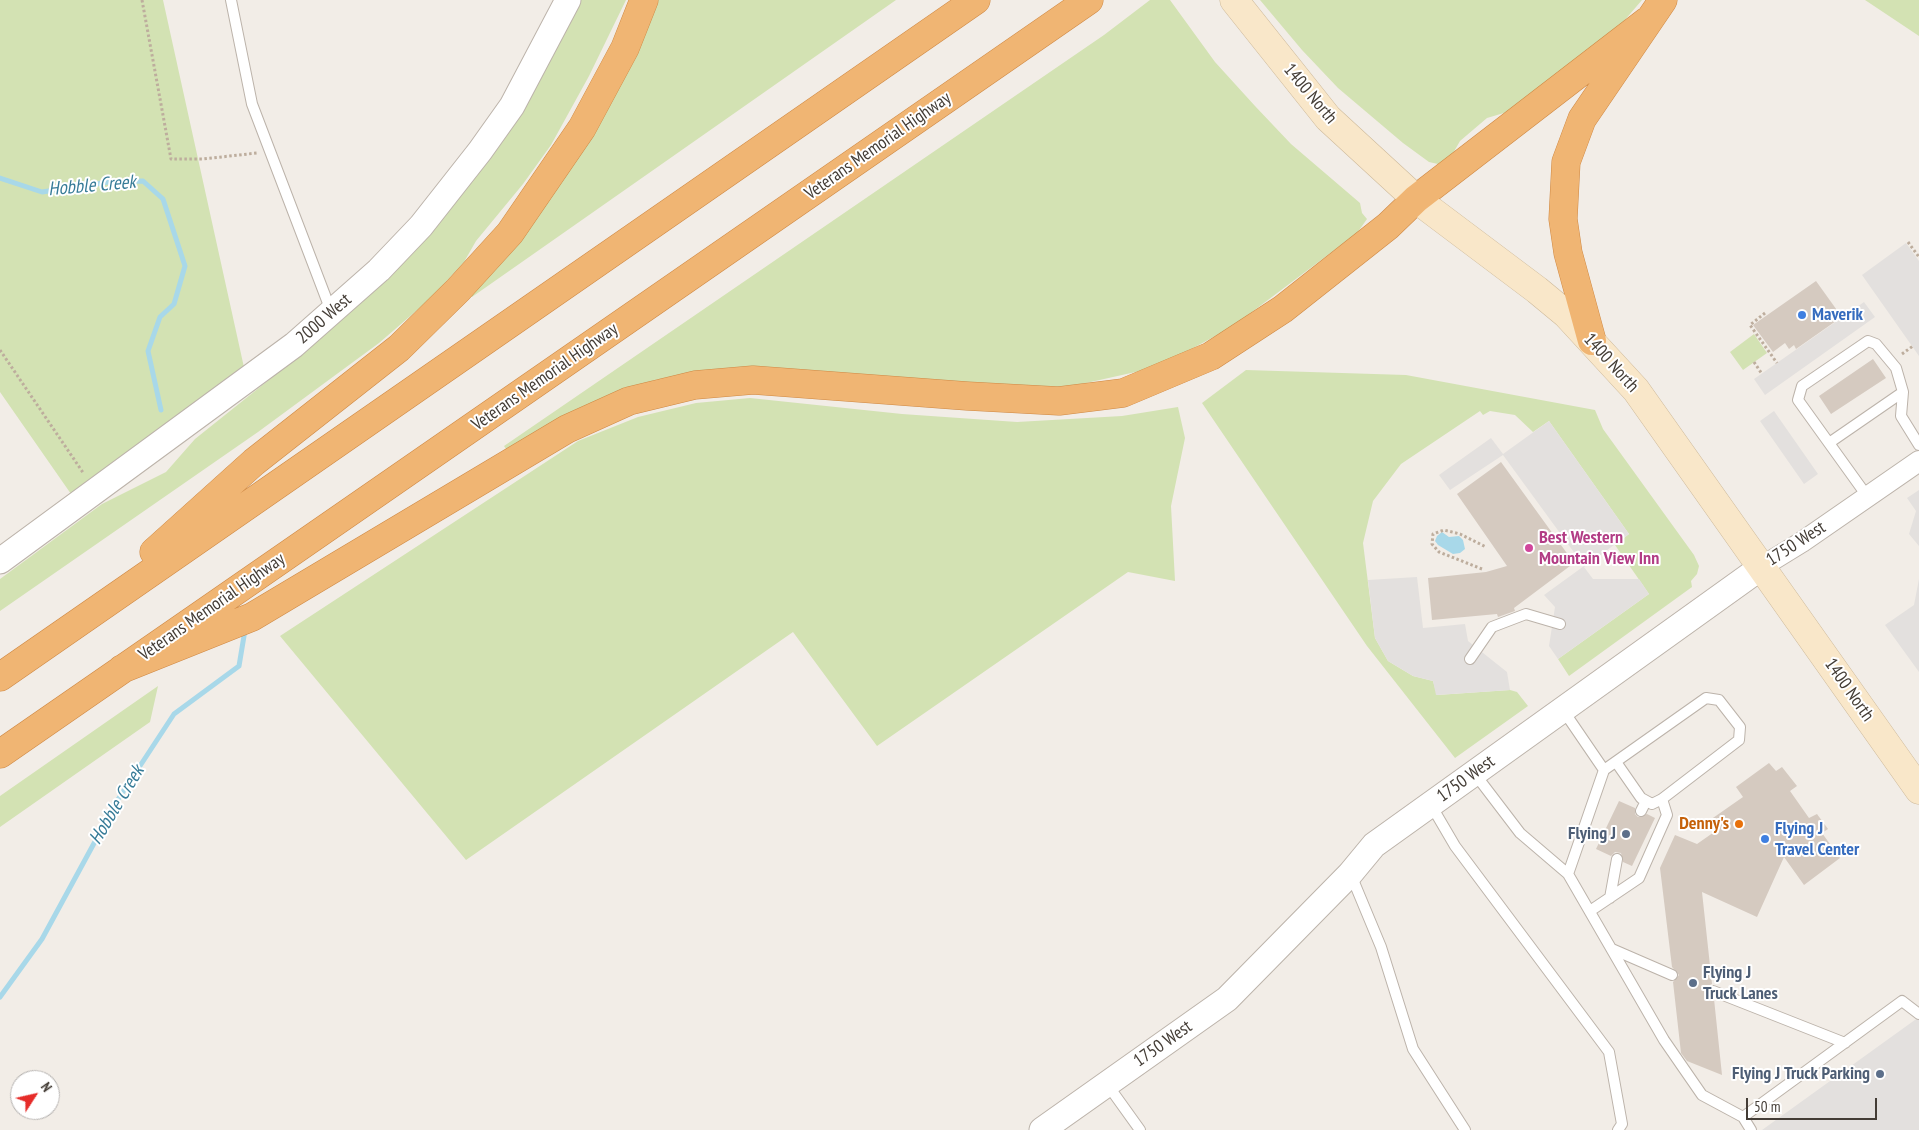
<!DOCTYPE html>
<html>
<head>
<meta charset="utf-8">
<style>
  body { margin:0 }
  #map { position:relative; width:1919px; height:1130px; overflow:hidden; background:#f2ede7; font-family:"PT Sans Narrow",sans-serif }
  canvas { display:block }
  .north { position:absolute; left:10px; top:1070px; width:50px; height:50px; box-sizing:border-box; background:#fff; border:1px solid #b4b1af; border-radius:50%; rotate:55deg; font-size:14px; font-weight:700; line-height:20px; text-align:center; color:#443d36 }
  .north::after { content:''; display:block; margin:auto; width:18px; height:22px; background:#e62c29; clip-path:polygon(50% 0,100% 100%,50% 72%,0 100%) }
  .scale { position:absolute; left:1746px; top:1098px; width:131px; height:22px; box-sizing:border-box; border:2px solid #443d36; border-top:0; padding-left:6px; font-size:15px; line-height:18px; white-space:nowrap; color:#443d36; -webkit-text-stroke:4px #fff; paint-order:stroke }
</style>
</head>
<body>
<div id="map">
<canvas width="1919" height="1130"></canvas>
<div class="north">N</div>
<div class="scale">50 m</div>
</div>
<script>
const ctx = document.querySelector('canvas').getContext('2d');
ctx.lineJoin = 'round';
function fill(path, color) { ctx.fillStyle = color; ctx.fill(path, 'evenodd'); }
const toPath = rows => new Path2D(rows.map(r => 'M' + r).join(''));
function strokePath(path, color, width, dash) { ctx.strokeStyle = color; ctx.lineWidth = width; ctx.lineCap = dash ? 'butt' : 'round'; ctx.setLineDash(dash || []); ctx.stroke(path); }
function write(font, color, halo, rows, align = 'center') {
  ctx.font = font + ' "PT Sans Narrow",sans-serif'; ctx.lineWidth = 4; ctx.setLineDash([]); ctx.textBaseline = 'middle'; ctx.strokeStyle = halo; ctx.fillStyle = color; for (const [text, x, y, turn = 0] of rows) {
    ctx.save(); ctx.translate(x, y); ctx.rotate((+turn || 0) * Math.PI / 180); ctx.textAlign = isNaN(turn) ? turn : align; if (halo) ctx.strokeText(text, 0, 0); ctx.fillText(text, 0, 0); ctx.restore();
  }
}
fill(toPath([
  [0,0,163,0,247,381,78,504,0,392],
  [578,0,626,0,589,76,551,145,523,184,476,241,464,262,430,299,379,343,258,432,0,611,0,579,102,504,166,472,195,439,315,343,376,288],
  [654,0,896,0,472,297,468,292],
  [1150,0,1170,0,1215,62,1255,106,1291,144,1360,203,1362,213,1367,219,1357,233,1232,327,1158,367,1068,387,1010,388,685,374,655,380,607,398,508,452,504,446,1104,35],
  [1260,0,1642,0,1624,21,1514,110,1487,118,1460,141,1448,162,1438,164,1429,162,1403,143,1338,88,1302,50],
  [1865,0,1919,0,1919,36],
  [1754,334,1767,353,1743,370,1730,352],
  [1246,370,1406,375,1595,410,1603,429,1694,555,1699,566,1697,574,1691,581,1692,587,1569,676,1558,659,1649,594,1615,545,1629,534,1549,421,1533,432,1515,415,1490,411,1483,415,1480,411,1401,464,1373,501,1363,543,1375,638,1388,661,1413,676,1433,681,1437,695,1510,690,1517,692,1528,706,1455,758,1367,646,1202,403],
  [750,398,902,414,1017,422,1122,416,1178,407,1185,438,1171,506,1175,581,1128,572,877,746,793,632,466,860,280,636,578,441,638,417,696,403],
  [158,686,150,722,0,827,0,796]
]), '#d3e2b3');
fill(toPath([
  [1906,243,1919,261,1919,356,1862,275],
  [1864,302,1875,317,1765,395,1754,379],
  [1774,411,1818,474,1804,484,1760,421],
  [1549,421,1629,534,1584,567,1593,579,1639,579,1649,594,1558,659,1549,646,1555,607,1544,595,1584,566,1503,455,1450,490,1439,475,1491,438,1503,454],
  [1919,490,1919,546,1909,534,1916,511,1907,498],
  [1417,577,1423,628,1465,624,1468,641,1507,672,1510,690,1436,695,1433,681,1413,676,1388,661,1375,638,1368,580],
  [1919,579,1919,672,1885,625,1914,605],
  [1919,1017,1919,1130,1762,1130]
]), '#e3e0de');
fill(toPath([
  [1442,532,1449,537,1459,536,1463,540,1465,549,1460,553,1453,554,1438,545,1435,541,1437,536]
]), '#a8d8e9');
strokePath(toPath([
  [0,178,42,192,109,182,143,181,163,199,185,266,174,304,160,317,148,351,161,410],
  [0,997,42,939,117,801,174,714,239,666,245,630]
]), '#a8d8e9', 5);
fill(toPath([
  [1816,281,1839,313,1833,317,1836,321,1796,349,1794,345,1789,349,1785,343,1773,352,1753,325],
  [1873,359,1886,378,1831,414,1819,396],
  [1501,462,1574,563,1514,608,1515,611,1498,617,1497,614,1432,620,1428,578,1486,572,1507,566,1457,494],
  [1769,763,1776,771,1782,767,1797,786,1790,791,1809,818,1817,814,1828,829,1822,833,1840,858,1804,885,1784,857,1757,917,1702,892,1712,984,1708,986,1706,992,1714,999,1722,1075,1687,1061,1681,1053,1673,982,1679,975,1672,967,1660,868,1675,835,1697,844,1717,830,1710,820,1743,797,1736,787],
  [1619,801,1635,808,1635,814,1638,817,1647,814,1655,818,1632,866,1623,862,1621,853,1615,852,1611,856,1596,849]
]), '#d5cac0');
const service = toPath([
  [231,0,252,104,331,311],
  [1829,443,1903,392],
  [1867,496,1798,400,1802,386,1868,341,1876,344,1896,368,1903,392,1901,416,1919,445],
  [1470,659,1492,627,1526,614,1560,624],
  [1563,710,1604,770,1568,874,1664,1040,1702,1095,1743,1117,1751,1130],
  [1604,770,1706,698,1719,700,1740,727,1739,740,1662,799,1652,804,1641,798,1616,762],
  [1475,774,1520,833,1568,874],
  [1431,805,1455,846,1609,1052,1622,1124,1618,1130],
  [1641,811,1646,801],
  [1351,875,1381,947,1413,1049,1465,1130],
  [1610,898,1617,859],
  [1590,911,1639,878,1667,815,1662,799],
  [1612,949,1672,975],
  [1713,991,1845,1043],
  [1107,1084,1140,1130],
  [1743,1117,1902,1001,1919,1014]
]);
const minor = toPath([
  [1763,566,1802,542,1919,461]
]);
const tertiary = toPath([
  [0,561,294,345,379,270,421,226,480,151,512,106,568,0],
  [1042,1130,1227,999,1350,874,1374,845,1763,566]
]);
const secondary = toPath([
  [1234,0,1328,118,1416,199,1537,290,1566,314,1636,390,1919,790]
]);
const motorway = toPath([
  [1592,341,1568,253,1563,219,1566,162,1582,119,1663,0],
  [154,552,254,462,399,348,458,290,510,233,582,128,625,48,644,0],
  [122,669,252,617,567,429,629,401,695,385,753,380,967,396,1059,401,1123,393,1211,356,1283,309,1388,226,1416,199,1647,21],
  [0,677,976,0],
  [0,754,1089,0]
]);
strokePath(service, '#bcb3aa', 12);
strokePath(minor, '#bcb3aa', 22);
strokePath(tertiary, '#bcb3aa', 27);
strokePath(secondary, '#cdb99a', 29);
strokePath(motorway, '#ce8844', 29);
strokePath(toPath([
  [142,0,171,159,203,159,257,153],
  [1908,242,1919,257],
  [1765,313,1750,325,1777,363],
  [0,350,84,474],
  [1902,354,1913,346],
  [1754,362,1762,374],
  [1482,569,1439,552,1432,544,1433,534,1444,530,1460,534,1486,547]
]), '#bdad9d', 3, [2.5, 2.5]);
strokePath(service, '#fff', 10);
strokePath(minor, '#fff', 20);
strokePath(tertiary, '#fff', 25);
strokePath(secondary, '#f9e7c9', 28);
strokePath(motorway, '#f0b573', 28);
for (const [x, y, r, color] of [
  [1802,315,5,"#3f7fe0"],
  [1529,548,5,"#d1479c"],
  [1739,824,5,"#e8710a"],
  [1626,834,5,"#5c6f8a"],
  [1765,839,5,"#3f7fe0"],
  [1693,983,5,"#5c6f8a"],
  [1880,1074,5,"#5c6f8a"]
]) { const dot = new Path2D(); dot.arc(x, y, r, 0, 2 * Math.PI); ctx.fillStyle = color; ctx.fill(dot); strokePath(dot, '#fff', 2); }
write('18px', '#443d36', '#fff', [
  ["1400 North",1310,94,50],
  ["Veterans Memorial Highway",878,146,-35],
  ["2000 West",324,319,-41],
  ["1400 North",1611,363,48],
  ["Veterans Memorial Highway",545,377,-35],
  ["1750 West",1796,544,-33],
  ["Veterans Memorial Highway",212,607,-35],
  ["1400 North",1849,690,55],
  ["1750 West",1466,779,-36],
  ["1750 West",1163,1044,-35]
]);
write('bold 18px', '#366cbe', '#fff', [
  ["Maverik",1812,315],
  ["Flying J",1775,829],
  ["Travel Center",1775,850]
], 'left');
write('bold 18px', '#b23c85', '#fff', [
  ["Best Western",1539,538],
  ["Mountain View Inn",1539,559]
], 'left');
write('bold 18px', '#c56008', '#fff', [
  ["Denny's",1729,824]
], 'right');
write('bold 18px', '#4e5e75', '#fff', [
  ["Flying J",1616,834],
  ["Flying J",1703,973,"left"],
  ["Truck Lanes",1703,994,"left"],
  ["Flying J Truck Parking",1870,1074]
], 'right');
write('italic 19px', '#367b97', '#fff', [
  ["Hobble Creek",92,186,-5],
  ["Hobble Creek",117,805,-59]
]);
</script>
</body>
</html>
